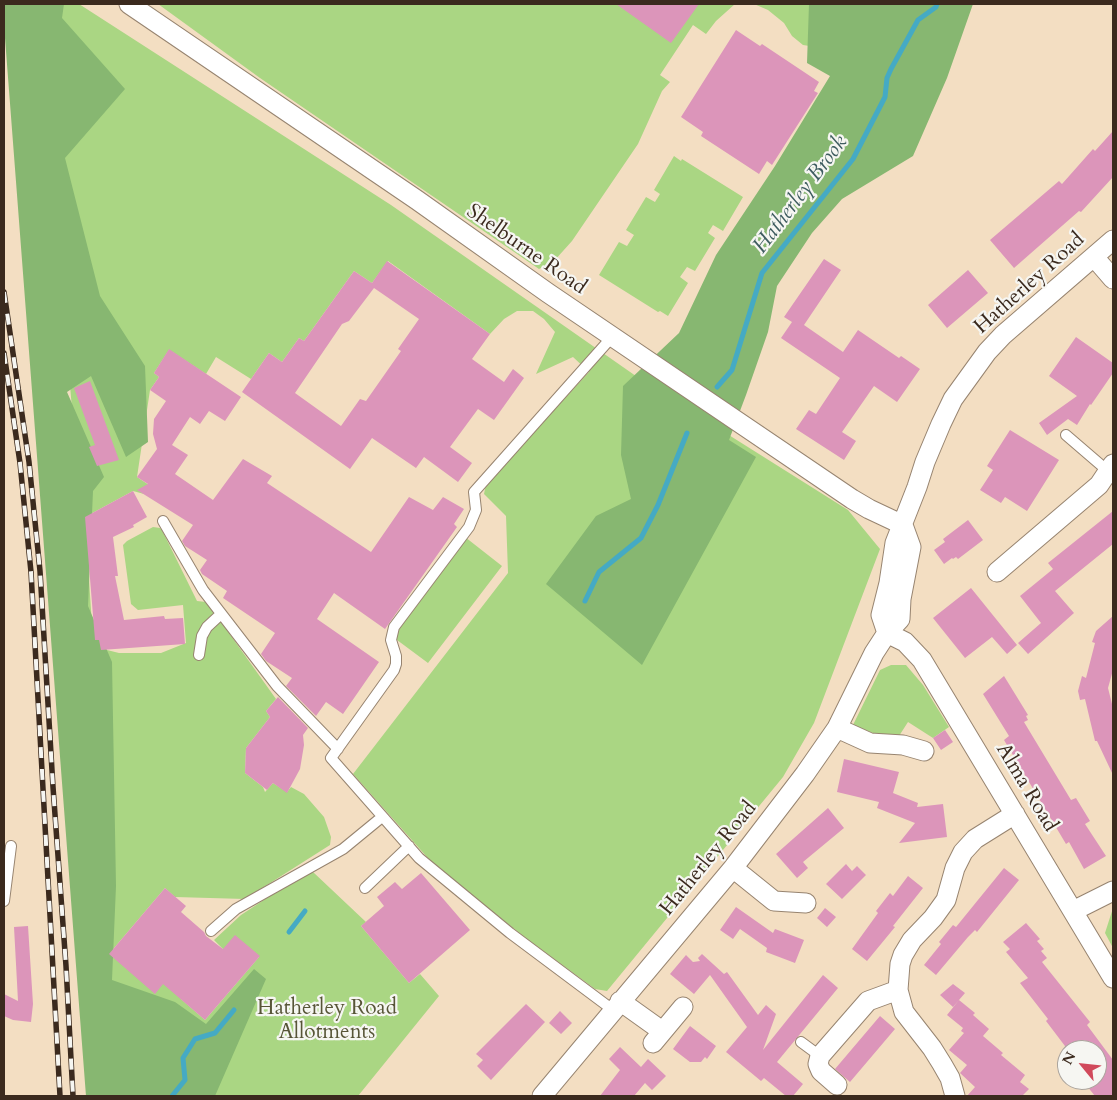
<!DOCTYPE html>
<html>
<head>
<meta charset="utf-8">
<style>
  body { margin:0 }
  #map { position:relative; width:1117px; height:1100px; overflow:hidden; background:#f3dec2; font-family:Cardo,serif }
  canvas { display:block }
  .frame { position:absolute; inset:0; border:5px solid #3b2a1e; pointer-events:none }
  .north { position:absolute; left:1057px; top:1040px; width:50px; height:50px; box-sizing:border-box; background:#f6f6f2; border:1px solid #aba49d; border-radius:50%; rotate:298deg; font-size:14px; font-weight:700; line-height:20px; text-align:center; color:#3b2a1e }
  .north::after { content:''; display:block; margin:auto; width:18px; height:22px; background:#d1495b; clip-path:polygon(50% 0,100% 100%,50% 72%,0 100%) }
</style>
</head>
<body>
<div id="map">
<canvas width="1117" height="1100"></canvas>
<div class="frame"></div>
<div class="north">N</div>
</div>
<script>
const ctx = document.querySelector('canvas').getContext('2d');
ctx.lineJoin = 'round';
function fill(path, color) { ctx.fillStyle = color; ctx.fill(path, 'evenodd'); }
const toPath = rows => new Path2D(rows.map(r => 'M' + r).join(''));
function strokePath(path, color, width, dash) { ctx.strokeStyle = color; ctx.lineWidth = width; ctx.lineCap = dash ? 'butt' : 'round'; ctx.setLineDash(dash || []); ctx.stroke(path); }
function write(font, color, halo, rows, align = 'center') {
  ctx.font = font + ' Cardo,serif'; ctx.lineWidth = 4.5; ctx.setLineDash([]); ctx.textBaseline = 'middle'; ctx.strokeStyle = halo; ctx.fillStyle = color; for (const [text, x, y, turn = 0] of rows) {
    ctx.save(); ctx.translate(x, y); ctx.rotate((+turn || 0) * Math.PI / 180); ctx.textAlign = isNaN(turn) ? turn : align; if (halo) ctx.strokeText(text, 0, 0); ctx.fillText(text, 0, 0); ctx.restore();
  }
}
fill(toPath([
  [37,4,79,4,391,205,643,381,848,510,880,549,814,723,783,777,607,991,595,989,527,939,435,866,353,774,508,573,506,516,484,494,486,484,589,372,573,357,536,374,555,332,544,319,533,311,517,311,504,319,490,334,388,261,372,283,354,271,304,341,299,338,282,362,269,353,251,379,216,357,206,374,169,350,154,373,159,377,150,390,137,477,149,485,144,494,133,491,85,517,93,641,107,650,119,653,161,653,186,643,183,605,138,610,131,604,123,545,127,541,153,527,160,528,162,530,197,601,206,602,209,605,276,699,266,711,270,717,246,748,245,773,263,787,265,792,273,783,287,792,291,787,304,794,324,817,331,837,330,845,245,899,175,897,165,888,109,954,176,969,181,999,205,1020,259,957,223,949,214,940,241,915,282,888,313,872,366,922,361,926,409,983,420,974,439,996,358,1096,208,1096,100,1001,87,582],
  [158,4,735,4,716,21,706,34,693,25,660,75,670,82,662,91,638,144,572,241,554,261,539,269,260,78],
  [754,4,886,4,816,47,803,45,792,36,784,23,768,10],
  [674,156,681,161,682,159,743,197,723,231,713,225,708,233,715,238,695,271,687,267,680,277,688,283,668,316,660,311,658,312,599,275,619,242,627,246,634,235,626,230,646,197,655,202,660,194,654,190],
  [465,537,502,566,428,663,393,637],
  [891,665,906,665,923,685,949,727,933,738,908,722,899,736,883,737,853,725,880,670],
  [1113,908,1113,948,1105,933]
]), '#aad683');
fill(toPath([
  [4,4,64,4,62,18,125,89,65,158,100,296,145,366,148,442,126,457,91,376,67,392,104,477,93,491,88,606,112,662,116,886,112,980,175,1002,206,1024,254,969,266,979,215,1096,86,1096,4,25],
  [809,4,973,4,947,78,913,156,842,199,812,233,777,286,768,332,746,395,729,440,756,457,642,665,546,584,596,516,631,499,621,455,623,386,679,333,716,255,775,166,830,76,807,63]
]), '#87b771');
strokePath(toPath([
  [717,387,732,370,762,273,853,159,885,97,887,78,891,69,918,20,936,7,937,4],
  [585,601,599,572,641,538,658,505,687,433],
  [289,932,305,911],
  [172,1096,185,1080,183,1058,195,1039,215,1033,234,1010]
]), '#45aac4', 5);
fill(toPath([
  [616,4,699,4,671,43],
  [736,30,760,46,762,44,819,82,814,91,818,93,772,165,767,161,759,174,701,136,703,132,681,117],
  [1113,131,1113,177,1081,212,1079,211,1014,268,990,240,1059,181,1062,184,1093,149,1095,151],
  [824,259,841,270,804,325,843,352,858,330,899,358,901,356,920,369,897,402,874,386,842,432,856,441,844,460,796,429,809,410,816,414,840,378,781,338,792,322,784,317],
  [387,261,490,334,472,359,504,382,513,369,524,378,494,420,478,409,450,447,472,463,458,482,424,457,416,468,372,438,350,469,242,392,269,353,282,362,299,338,304,341,354,271,372,283],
  [374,288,419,319,398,349,401,351,366,401,360,399,341,426,295,393,342,324,349,321],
  [968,270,988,293,947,328,928,305],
  [1076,337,1113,363,1113,373,1091,405,1090,404,1077,425,1068,419,1047,435,1039,423,1077,396,1049,376],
  [169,349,241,397,225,421,209,411,200,424,190,417,172,445,188,455,175,474,213,500,243,459,272,476,267,483,371,552,409,497,433,510,443,497,464,509,454,524,457,527,385,629,334,593,317,619,379,662,343,714,326,702,316,716,286,686,292,678,266,661,261,654,275,633,223,598,227,591,202,574,200,570,207,560,185,546,182,541,193,525,137,490,148,484,137,477,157,449,153,434,154,419,166,401,150,390,159,377,154,373],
  [90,381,119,460,97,466,89,447,95,445,74,388],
  [1010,430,1059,460,1027,511,1005,497,1001,503,980,490,993,470,987,466],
  [133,491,147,517,133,525,134,527,113,537,118,576,115,576,124,620,164,616,165,619,183,618,185,644,101,650,99,640,95,640,85,517],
  [1113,511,1113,544,1055,591,1074,613,1028,654,1018,643,1041,623,1020,596,1053,569,1048,563],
  [968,520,983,540,958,559,956,557,953,559,952,558,944,564,934,550,945,542,943,539],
  [971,588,1017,645,1007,654,992,637,965,658,933,618],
  [1113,616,1113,670,1108,688,1113,708,1113,775,1097,741,1095,741,1085,699,1080,700,1078,691,1082,676,1086,678,1095,643,1092,642,1096,631],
  [1004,676,1028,715,1026,716,1028,720,1024,722,1071,800,1076,798,1090,821,1085,824,1106,856,1084,869,1069,842,1066,844,1004,740,1009,736,983,694],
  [278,697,308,728,303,735,304,745,300,769,287,793,273,783,267,790,245,773,246,748,270,717,266,711],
  [945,730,953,742,941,750,933,738],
  [844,759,899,772,893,793,918,803,917,807,943,804,947,837,899,843,915,823,877,808,879,802,837,792],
  [828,808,844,828,803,862,808,868,797,878,776,854],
  [846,864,852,871,857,866,866,875,842,899,826,884],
  [1004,868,1019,880,977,932,975,930,968,937,936,975,924,965,941,944,939,942,953,925,956,927],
  [421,873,470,930,409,983,361,926,384,906,377,897,395,882,402,889],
  [908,876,923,888,893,926,895,927,867,961,852,949,878,913,876,911,890,893,893,896],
  [165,888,186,906,181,912,204,932,206,936,223,949,235,935,260,956,205,1020,163,984,155,994,109,954],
  [736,907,773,933,775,929,804,940,795,963,766,952,767,948,740,929,733,939,720,930],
  [825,908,836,917,827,927,817,918],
  [1026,923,1040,939,1037,941,1044,949,1041,951,1047,958,1042,962,1090,1022,1087,1025,1113,1060,1113,1096,1095,1096,1082,1080,1097,1080,1097,1050,1068,1050,1046,1021,1048,1019,1020,983,1028,978,1006,952,1010,949,1003,942],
  [28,926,33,1004,31,1022,13,1020,4,1016,4,994,18,1001,14,927],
  [702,954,724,974,727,972,758,1015,766,1005,776,1014,763,1050,823,975,838,988,777,1062,803,1084,793,1096,786,1096,764,1078,761,1081,726,1052,747,1027,710,975,694,994,670,974,686,955,693,962,700,961,698,958],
  [953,984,965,993,953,1007,940,995],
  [959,1000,975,1013,973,1015,989,1029,983,1036,1003,1053,1001,1055,1025,1075,1020,1082,1029,1089,1022,1096,967,1096,975,1087,960,1073,967,1065,949,1050,964,1033,961,1031,963,1028,947,1015],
  [526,1004,545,1022,491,1080,477,1066,483,1060,476,1054],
  [560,1011,572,1023,561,1034,549,1023],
  [880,1016,895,1029,850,1082,835,1069],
  [690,1026,716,1046,707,1059,705,1057,701,1062,690,1062,673,1049],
  [620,1047,641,1067,648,1059,666,1076,652,1090,645,1083,634,1096,600,1096,620,1070,609,1059]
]), '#dc95ba');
const lane = toPath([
  [612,337,474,492,476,510,469,527,394,627,391,640,396,656,396,664,394,670,331,758,419,858,510,933,613,1010],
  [1066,435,1109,472],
  [163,521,203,590,277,686,338,749],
  [199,655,202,636,207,627,221,614],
  [365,888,409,846],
  [4,901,11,846],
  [211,931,236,909,343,849,382,817],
  [801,1042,820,1056]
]);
const street = toPath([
  [129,4,417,200,548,293,852,499,869,509,903,525],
  [1094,257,1113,279],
  [997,572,1099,485,1113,464],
  [887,633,881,615,889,583,895,543,917,487,925,462,941,424,953,399,987,352,1003,335,1113,240],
  [887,633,905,642,922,660,1113,978],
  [837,728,870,743,903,745,924,751],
  [733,868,774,901,806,903],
  [1073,911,1113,891],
  [620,1001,662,1031],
  [653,1043,683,1007],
  [837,1085,821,1071,818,1064,820,1056,868,1001,898,990],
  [542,1096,733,868,805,774,837,728,874,653,887,633,900,619,901,599,911,547,903,525],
  [955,1096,950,1078,942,1064,932,1048,904,1012,898,990,900,964,903,955,912,940,933,918,946,900,955,868,963,852,975,839,1015,814]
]);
strokePath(lane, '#978470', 12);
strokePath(street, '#978470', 21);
strokePath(lane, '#fff', 10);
strokePath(street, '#fff', 19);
const rail = toPath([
  [4,292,29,462,40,571,53,787,66,966,73,1096],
  [4,353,20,463,31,572,60,1096]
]);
strokePath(rail, '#3b2a1e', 5.5);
strokePath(rail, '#f6f6f2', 4, [11]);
write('21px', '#3b2a1e', '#f6f6f2', [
  ["Shelburne Road",526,250,35],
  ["Hatherley Road",1030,284,-42],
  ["Alma Road",1026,788,59],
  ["Hatherley Road",709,859,-51]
]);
write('21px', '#575537', '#f6f6f2', [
  ["Hatherley Road",327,1009],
  ["Allotments",327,1033]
]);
write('italic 22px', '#3f5d60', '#f6f6f2', [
  ["Hatherley Brook",801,195,-53]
]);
</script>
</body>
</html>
